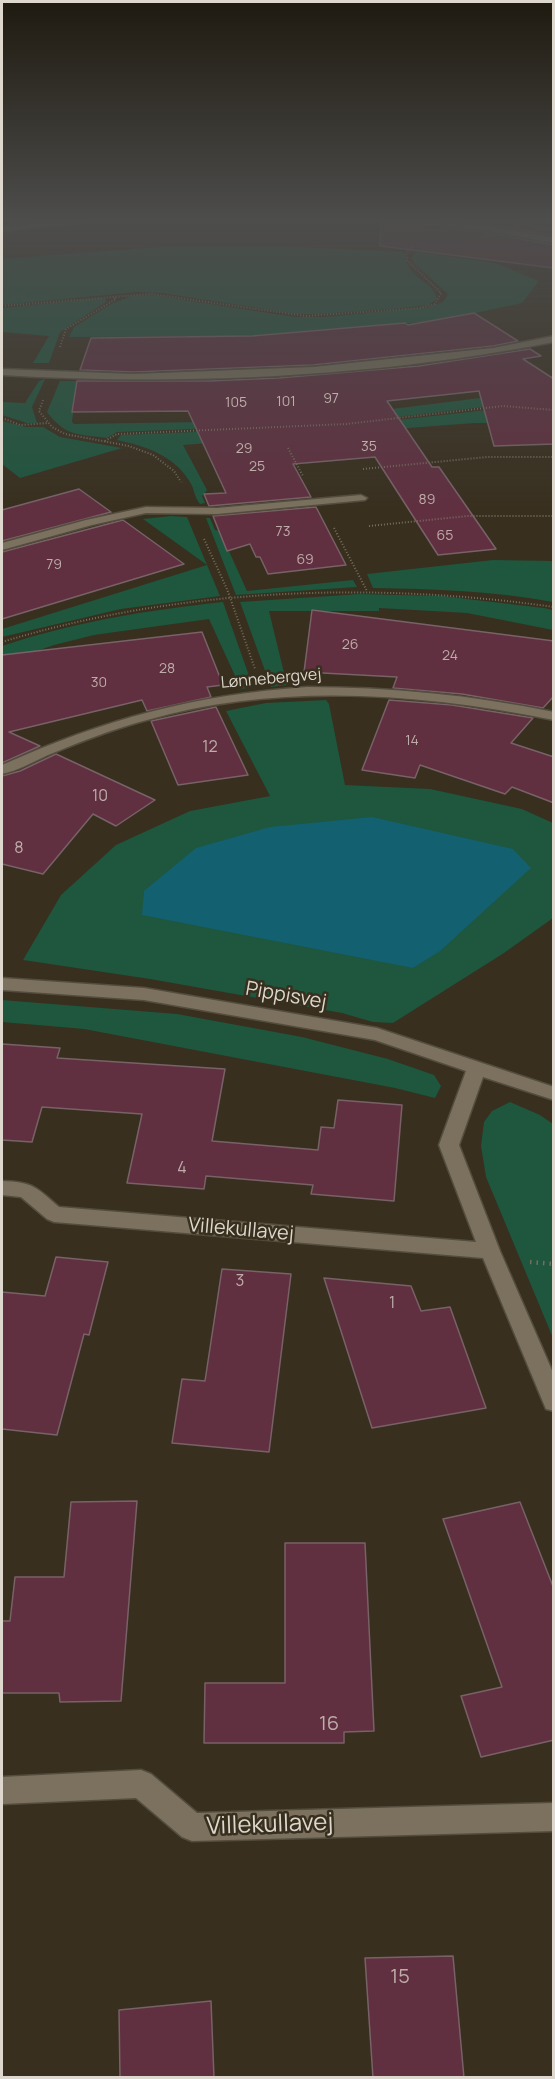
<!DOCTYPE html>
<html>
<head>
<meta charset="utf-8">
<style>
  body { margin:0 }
  #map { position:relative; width:555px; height:2079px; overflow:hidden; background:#382f1e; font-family:Manrope,sans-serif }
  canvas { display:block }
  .frame { position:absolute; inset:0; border:3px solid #ddd7cd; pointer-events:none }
</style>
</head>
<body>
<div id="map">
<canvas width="555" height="2079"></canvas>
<div class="frame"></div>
</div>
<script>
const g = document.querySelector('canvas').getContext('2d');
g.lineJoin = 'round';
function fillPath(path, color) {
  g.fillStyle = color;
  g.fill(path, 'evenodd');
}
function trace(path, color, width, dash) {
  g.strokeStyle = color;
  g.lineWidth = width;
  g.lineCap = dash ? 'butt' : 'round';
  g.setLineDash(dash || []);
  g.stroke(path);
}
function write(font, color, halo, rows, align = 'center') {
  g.font = font + ' Manrope,sans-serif';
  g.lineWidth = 5;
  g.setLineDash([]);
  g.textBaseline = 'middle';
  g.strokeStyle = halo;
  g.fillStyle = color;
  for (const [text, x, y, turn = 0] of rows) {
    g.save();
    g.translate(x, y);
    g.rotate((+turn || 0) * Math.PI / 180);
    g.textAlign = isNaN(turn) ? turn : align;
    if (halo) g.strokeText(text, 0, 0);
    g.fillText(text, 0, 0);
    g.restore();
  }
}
fillPath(new Path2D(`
  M171,246H283L404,252C407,281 433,279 437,299L428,305L401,308L320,314H297L162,293L137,292L2,305V259Z
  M416,252L495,263L539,281L522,303L456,317L464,344L471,349L457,351L423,322L249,336L69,337L74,327L111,304L132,296L152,295L295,317H325L429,307L443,302L448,294L414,263L412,257Z
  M101,298L106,299V302L60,332L49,363H33L49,336L2,332V308Z
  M45,379L32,407L37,423H27L2,415V402L25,403L39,381Z
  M60,381H77L72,422L74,424L203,422L376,411L488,397L510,404L344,423L117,432L107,438C78,434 66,437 47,412Z
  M514,407L553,423H474L183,445L207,490L202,496L205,503L200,504C194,497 195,490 190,482C174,455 145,446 117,440L121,435L342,426Z
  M2,421L26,427H43L60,437L122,448L20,478L2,464Z
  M171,516L187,517L220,596L121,609L2,637V629L207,565L143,519Z
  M206,518H210L215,530L220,531L247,591L353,580L357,587L236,595Z
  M493,560L553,561V602C493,591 434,589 373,588L367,574Z
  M360,594L442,596L544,608L553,610V630L467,613L379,608V611H269L287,685L271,687L240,602Z
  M223,602L253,687L241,689L209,619L94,635L54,645L2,663V646C73,622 148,610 223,602Z
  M326,700L329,704L345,785L430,789L522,809L553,823V918L504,953L393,1023L373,1022L342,1013L150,979L23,960L61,895L116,845L190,811L270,796L226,711L266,703Z
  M2,1000L177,1014L302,1037L388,1059L434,1075L441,1086L435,1098L395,1088L84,1029L2,1022Z
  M510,1102L540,1115L553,1124V1338L486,1177L481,1146L484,1122L492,1111Z`), '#1e563e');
fillPath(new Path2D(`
  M372,817L513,849L531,868L440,951L413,968L142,915L144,891L196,848L270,827Z`), '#136070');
const building = new Path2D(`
  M381,222H404L485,232L554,245V268L380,246Z
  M459,222H514L554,230V236L485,224Z
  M474,313L518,341L493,346L313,365L134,372L80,370L91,338L252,336L405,323L408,325Z
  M530,349L541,356L523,359L554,379V444L494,446L479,391L387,401L432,467H439L496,549L438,555L375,457L293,464L311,497L209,506L204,494L226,493L188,411L72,412L77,381H209L279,378L419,366Z
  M79,489L111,512L2,541V510Z
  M316,507L346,565L268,574L260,557H256L250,544L227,551L213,516Z
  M123,520L184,564L2,619V552Z
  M312,610L554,641V696L543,708L462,694L393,688L397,677L304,672Z
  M202,632L223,685L207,687L211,697L147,711L142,700L9,732L40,746L2,763V655Z
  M389,700L452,705L533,718L511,743L554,757V803L512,787L505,794L420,765L415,778L362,770Z
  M216,707L248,775L178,785L151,721Z
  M56,754L155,800L116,826L93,814L43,874L2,864V776L20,771Z
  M2,1044L60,1048L57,1058L225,1069L212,1141L318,1150L321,1127L334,1128L338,1100L402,1105L394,1201L311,1194L313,1185L206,1176L204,1189L127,1183L142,1114L42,1107L32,1142L2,1140Z
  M56,1257L108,1262L89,1335L84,1334L57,1435L2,1429V1292L45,1296Z
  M222,1269L291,1274L269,1452L172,1443L182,1379L205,1381Z
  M324,1278L411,1286L421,1311L450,1307L486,1408L372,1428Z
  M137,1501L121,1701L60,1702L59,1693H2V1621H10L15,1577H64L71,1502Z
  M520,1502L554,1589V1740L481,1757L461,1696L502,1687L443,1519Z
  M285,1543H365L374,1731L344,1732V1743H204L205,1683H285Z
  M453,1956L464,2078H373L365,1958Z
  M211,2001L214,2078H120L119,2010Z`);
fillPath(building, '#602f40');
trace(building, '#786268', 1.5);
const street = new Path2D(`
  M50,222H88L2,231V227Z
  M406,222L485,226L554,238V243L485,230Z
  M554,336V342C377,377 181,386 2,375V369L134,374L313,367L493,348Z
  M361,495L367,498L365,500L217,514L146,513L92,525L2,550V543L86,520L146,507L217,508Z
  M307,687C391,687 471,695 554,712V720C419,693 280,682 147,720C113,729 80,742 48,755C33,762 17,771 2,774V765C105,719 194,695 307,687Z
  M2,978L144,988L377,1028L554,1087V1100L483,1077L459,1145L500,1251L554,1375V1411L546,1409L543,1402L483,1258L54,1222L47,1219L21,1197L2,1195V1181C33,1182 36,1187 59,1207L476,1242L439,1145L466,1071L375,1040L144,1000L2,990Z
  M141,1770L151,1774L197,1813L554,1803V1831L192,1841L182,1837L136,1798L2,1804V1777Z`);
trace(street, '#544d3e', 3);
trace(new Path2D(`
  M2,306L151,294L306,316L419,308L435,304L441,293L407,260L406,254L412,247
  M60,347L66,329L116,299L114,296
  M43,400L39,411L52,427L65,434L129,446L153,455L174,471L181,482
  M2,418L20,425L48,423
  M105,441L117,434L346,424L503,406L554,410
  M288,448L303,476
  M363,469L487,457H554
  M369,526L468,516H554
  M334,528L367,591
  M204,539L227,589L255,669
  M2,642C179,588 371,581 554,607`), '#766f60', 2, [1, 2]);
trace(new Path2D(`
  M530,1262L554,1264`), '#766f60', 4.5, [1.5, 5]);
fillPath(street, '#7b715e');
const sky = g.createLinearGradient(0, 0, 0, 514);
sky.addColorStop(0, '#1f1a10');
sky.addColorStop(0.43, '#4d4d4c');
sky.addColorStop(1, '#4d4d4c00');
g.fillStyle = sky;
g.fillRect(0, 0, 555, 514);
write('14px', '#beadaa', null, [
  ["97",331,399],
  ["101",286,402],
  ["105",236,403],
  ["35",369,447],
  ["29",244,449],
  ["25",257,467],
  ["89",427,500],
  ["73",283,532],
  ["65",445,536],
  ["69",305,560],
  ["79",54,565],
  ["26",350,645],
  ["24",450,656],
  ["28",167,669],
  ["30",99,683],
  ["14",412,741]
]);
write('16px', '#ddd7cd', '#382f1e', [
  ["Lønnebergvej",271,679,-5]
]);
write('16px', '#beadaa', null, [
  ["12",210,748],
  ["10",100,797],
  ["8",19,849],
  ["4",182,1169],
  ["3",240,1282],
  ["1",392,1304]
]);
write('20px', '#ddd7cd', '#382f1e', [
  ["Pippisvej",286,996,10],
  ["Villekullavej",241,1230,5]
]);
write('20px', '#beadaa', null, [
  ["16",329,1724],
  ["15",400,1977]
]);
write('24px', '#ddd7cd', '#382f1e', [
  ["Villekullavej",270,1825,-2]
]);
</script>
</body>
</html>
